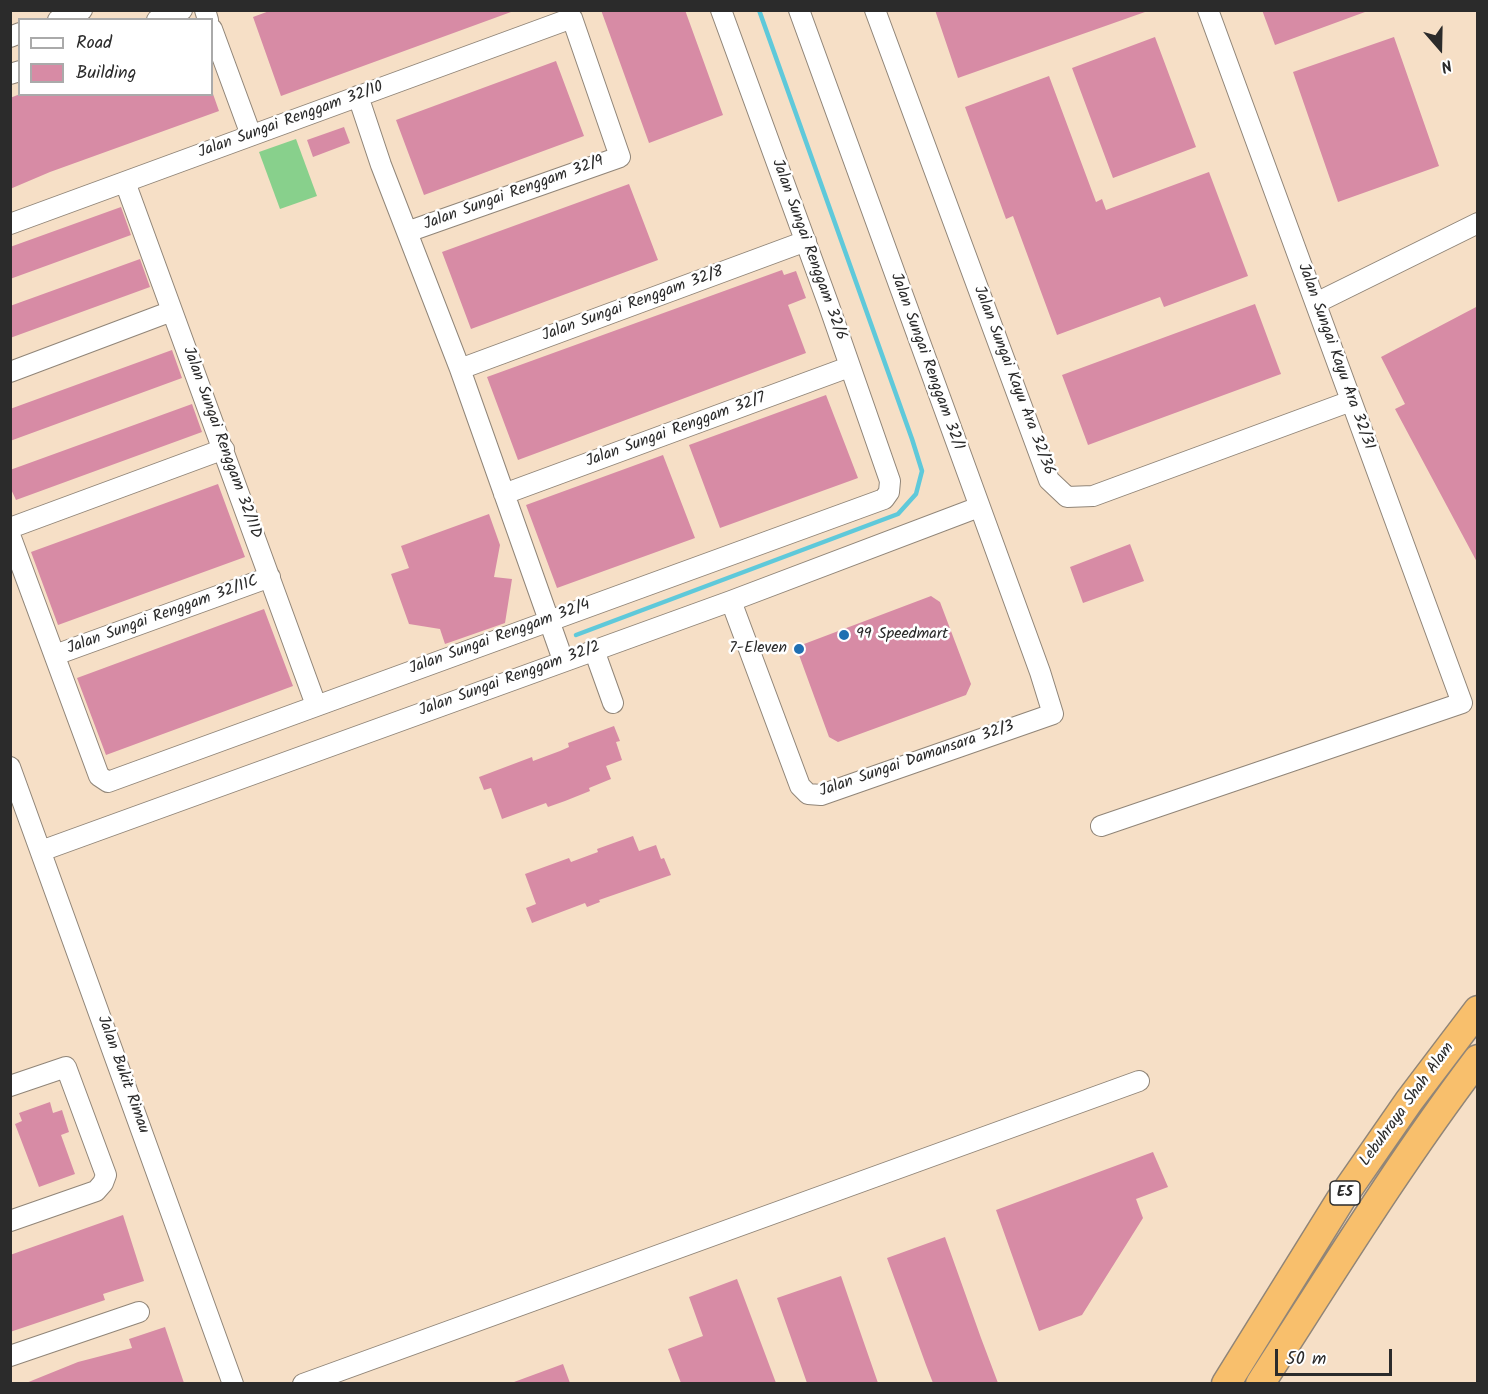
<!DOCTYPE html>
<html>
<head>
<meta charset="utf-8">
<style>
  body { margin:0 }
  #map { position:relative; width:1488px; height:1394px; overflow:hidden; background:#f6dfc6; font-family:Kalam,sans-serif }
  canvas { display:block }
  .frame { position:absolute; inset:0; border:12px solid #2b2b2b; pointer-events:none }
  .legend { position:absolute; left:18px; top:18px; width:195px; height:78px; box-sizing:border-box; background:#fff; border:2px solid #aaa; margin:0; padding:8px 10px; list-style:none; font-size:18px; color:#2b2b2b }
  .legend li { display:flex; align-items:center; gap:12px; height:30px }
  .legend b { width:30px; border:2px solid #aaa }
  .north { position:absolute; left:1410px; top:18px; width:60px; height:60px; -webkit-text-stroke:4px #fff; paint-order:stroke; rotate:160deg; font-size:16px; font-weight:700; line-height:24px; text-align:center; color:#2b2b2b }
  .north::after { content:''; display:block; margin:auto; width:21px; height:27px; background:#2b2b2b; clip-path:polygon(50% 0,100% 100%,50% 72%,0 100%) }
  .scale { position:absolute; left:1275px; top:1349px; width:117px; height:27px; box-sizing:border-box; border:3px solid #2b2b2b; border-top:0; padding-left:8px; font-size:18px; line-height:21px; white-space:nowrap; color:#2b2b2b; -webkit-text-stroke:4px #fff; paint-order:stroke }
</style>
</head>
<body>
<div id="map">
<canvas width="1488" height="1394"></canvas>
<div class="frame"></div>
<ul class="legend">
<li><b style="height:8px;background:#fff"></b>Road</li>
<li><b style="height:16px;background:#d78ba5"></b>Building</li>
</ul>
<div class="north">N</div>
<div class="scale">50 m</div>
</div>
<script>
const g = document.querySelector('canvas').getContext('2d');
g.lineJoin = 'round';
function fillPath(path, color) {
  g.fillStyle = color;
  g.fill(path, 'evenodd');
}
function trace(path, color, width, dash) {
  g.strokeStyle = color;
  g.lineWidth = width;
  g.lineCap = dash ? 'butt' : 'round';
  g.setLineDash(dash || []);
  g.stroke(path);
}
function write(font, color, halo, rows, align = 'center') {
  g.font = font + ' Kalam,sans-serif';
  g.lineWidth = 5;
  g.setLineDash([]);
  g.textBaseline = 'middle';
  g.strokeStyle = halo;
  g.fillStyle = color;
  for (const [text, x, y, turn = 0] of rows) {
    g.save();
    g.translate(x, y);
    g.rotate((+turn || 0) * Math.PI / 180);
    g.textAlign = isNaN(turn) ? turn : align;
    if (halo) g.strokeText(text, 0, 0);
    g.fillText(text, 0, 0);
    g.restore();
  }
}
fillPath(new Path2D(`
  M296,139L317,196L280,209L259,152Z`), '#88d08c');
trace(new Path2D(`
  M576,635L898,514L916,494L922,471L912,439L759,10`), '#5fc9da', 4.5);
fillPath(new Path2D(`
  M272,10H511V12L281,96L253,17Z
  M601,10H685L723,115L649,143Z
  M935,10H1144L1145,12L958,78Z
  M1262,10H1365V12L1275,45Z
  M1155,37L1196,147L1113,178L1072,68Z
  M1394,37L1439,166L1338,202L1293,72Z
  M556,61L584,136L424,195L396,120Z
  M1049,76L1096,202L1102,199L1106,210L1209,172L1248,276L1164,307L1160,297L1057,335L1013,216L1006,219L965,107Z
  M20,94H213L219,111L50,172L10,189V98Z
  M344,127L350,143L313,157L307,140Z
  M629,184L658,260L471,329L442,252Z
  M121,207L131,235L10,279V247Z
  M140,259L150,287L10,338V306Z
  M782,270L784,275L796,271L806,298L788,305L806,353L518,460L487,377Z
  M1255,304L1281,374L1088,445L1062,375Z
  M1478,306V564L1395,409L1405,404L1381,357Z
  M172,350L182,378L10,441V409Z
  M826,395L858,478L720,528L689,445Z
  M192,404L202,432L16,500L10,487V470Z
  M663,455L695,538L557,588L526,505Z
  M218,484L245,557L58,625L31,552Z
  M489,514L500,545L494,577L512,579L505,623L445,644L440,629L409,624L391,574L409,568L401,546Z
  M1130,544L1144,581L1083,603L1070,567Z
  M931,596L940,602L971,684L966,695L838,742L829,737L799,655L804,644Z
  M264,609L293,686L106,755L77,678Z
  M614,726L620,741L616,742L622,760L606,766L611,779L589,788L590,791L565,801L548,807L546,803L502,819L491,788L484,790L479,777L532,757L533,761L560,751L569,747L568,743Z
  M633,836L639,851L656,845L661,859L664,858L671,875L599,900L600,902L587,907L585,903L532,923L526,908L536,904L525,874L569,858L571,862L598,852L597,849Z
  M50,1102L53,1113L62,1110L69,1132L61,1135L75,1174L39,1187L15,1124L22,1121L19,1113Z
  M1153,1152L1168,1187L1136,1199L1143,1218L1082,1315L1039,1331L996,1210Z
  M123,1215L144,1281L103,1294L105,1300L10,1332V1255Z
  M945,1237L981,1338L998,1383H933L926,1365L887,1258Z
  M841,1276L863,1340L878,1383H807L777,1298Z
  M737,1279L776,1383H681L668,1349L703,1336L689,1297Z
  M165,1327L184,1383H26L78,1362L132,1348L129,1339Z
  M563,1364L570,1383H514V1382Z`), '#d78ba5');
const minor = new Path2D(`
  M205,10L208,20
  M875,10L1049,480L1067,497L1093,496L1351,401
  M58,20L82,10
  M157,20L182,10
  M212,29L251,135
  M10,37L20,33
  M10,74L20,71
  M358,96L381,165L460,369L563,660
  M125,182L316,705
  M10,224L572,18L620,157L407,232
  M1316,303L1478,223
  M460,369L806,241
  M10,372L172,311
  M504,494L849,367
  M10,528L224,449
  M10,535L99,776L108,782L884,499L889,492L890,481L828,303L721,10
  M731,601L800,786L808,794L821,795L1053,714L1040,672L799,10
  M594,650L613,703
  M55,655L270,577
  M10,767L233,1384
  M1101,826L1462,703L1208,10
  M41,851L731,601L979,507
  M10,1086L66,1067L106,1175L103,1183L96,1191L10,1221
  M10,1356L139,1312
  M303,1384L1139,1081`);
const highway = new Path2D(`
  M1226,1384L1341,1199L1409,1101L1478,1010
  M1260,1384C1331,1274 1399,1163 1478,1059`);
trace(minor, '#908578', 22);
trace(highway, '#908578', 31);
trace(minor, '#fff', 20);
trace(highway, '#f8bf6c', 28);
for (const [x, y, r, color] of [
  [844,635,6,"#1f6fb2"],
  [799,649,6,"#1f6fb2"]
]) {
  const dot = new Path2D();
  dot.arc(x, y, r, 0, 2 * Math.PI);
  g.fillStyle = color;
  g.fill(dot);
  trace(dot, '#fff', 2);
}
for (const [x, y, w] of [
  [1345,1193,30]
]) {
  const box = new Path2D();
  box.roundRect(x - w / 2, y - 12, w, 24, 4.5);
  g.fillStyle = '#fff';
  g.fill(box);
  trace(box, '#2b2b2b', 1.5);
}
write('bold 15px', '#2b2b2b', null, [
  ["E5",1345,1193]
]);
write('16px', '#2b2b2b', '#fff', [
  ["Jalan Sungai Renggam 32/10",291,121,-20],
  ["Jalan Sungai Renggam 32/9",514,194,-20],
  ["Jalan Sungai Renggam 32/6",808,250,70],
  ["Jalan Sungai Renggam 32/8",633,305,-20],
  ["Jalan Sungai Kayu Ara 32/31",1335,357,70],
  ["Jalan Sungai Renggam 32/1",926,362,70],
  ["Jalan Sungai Kayu Ara 32/36",1013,381,69],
  ["Jalan Sungai Renggam 32/7",676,431,-20],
  ["Jalan Sungai Renggam 32/11D",221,443,70],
  ["Jalan Sungai Renggam 32/11C",163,616,-20],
  ["Jalan Sungai Renggam 32/4",500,638,-20],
  ["Jalan Sungai Renggam 32/2",510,680,-20],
  ["Jalan Sungai Damansara 32/3",917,760,-19],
  ["Jalan Bukit Rimau",122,1075,70],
  ["Lebuhraya Shah Alam",1408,1105,-54]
]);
write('16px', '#2b2b2b', '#fff', [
  ["99 Speedmart",856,635],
  ["7-Eleven",787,649,"right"]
], 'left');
</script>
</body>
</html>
